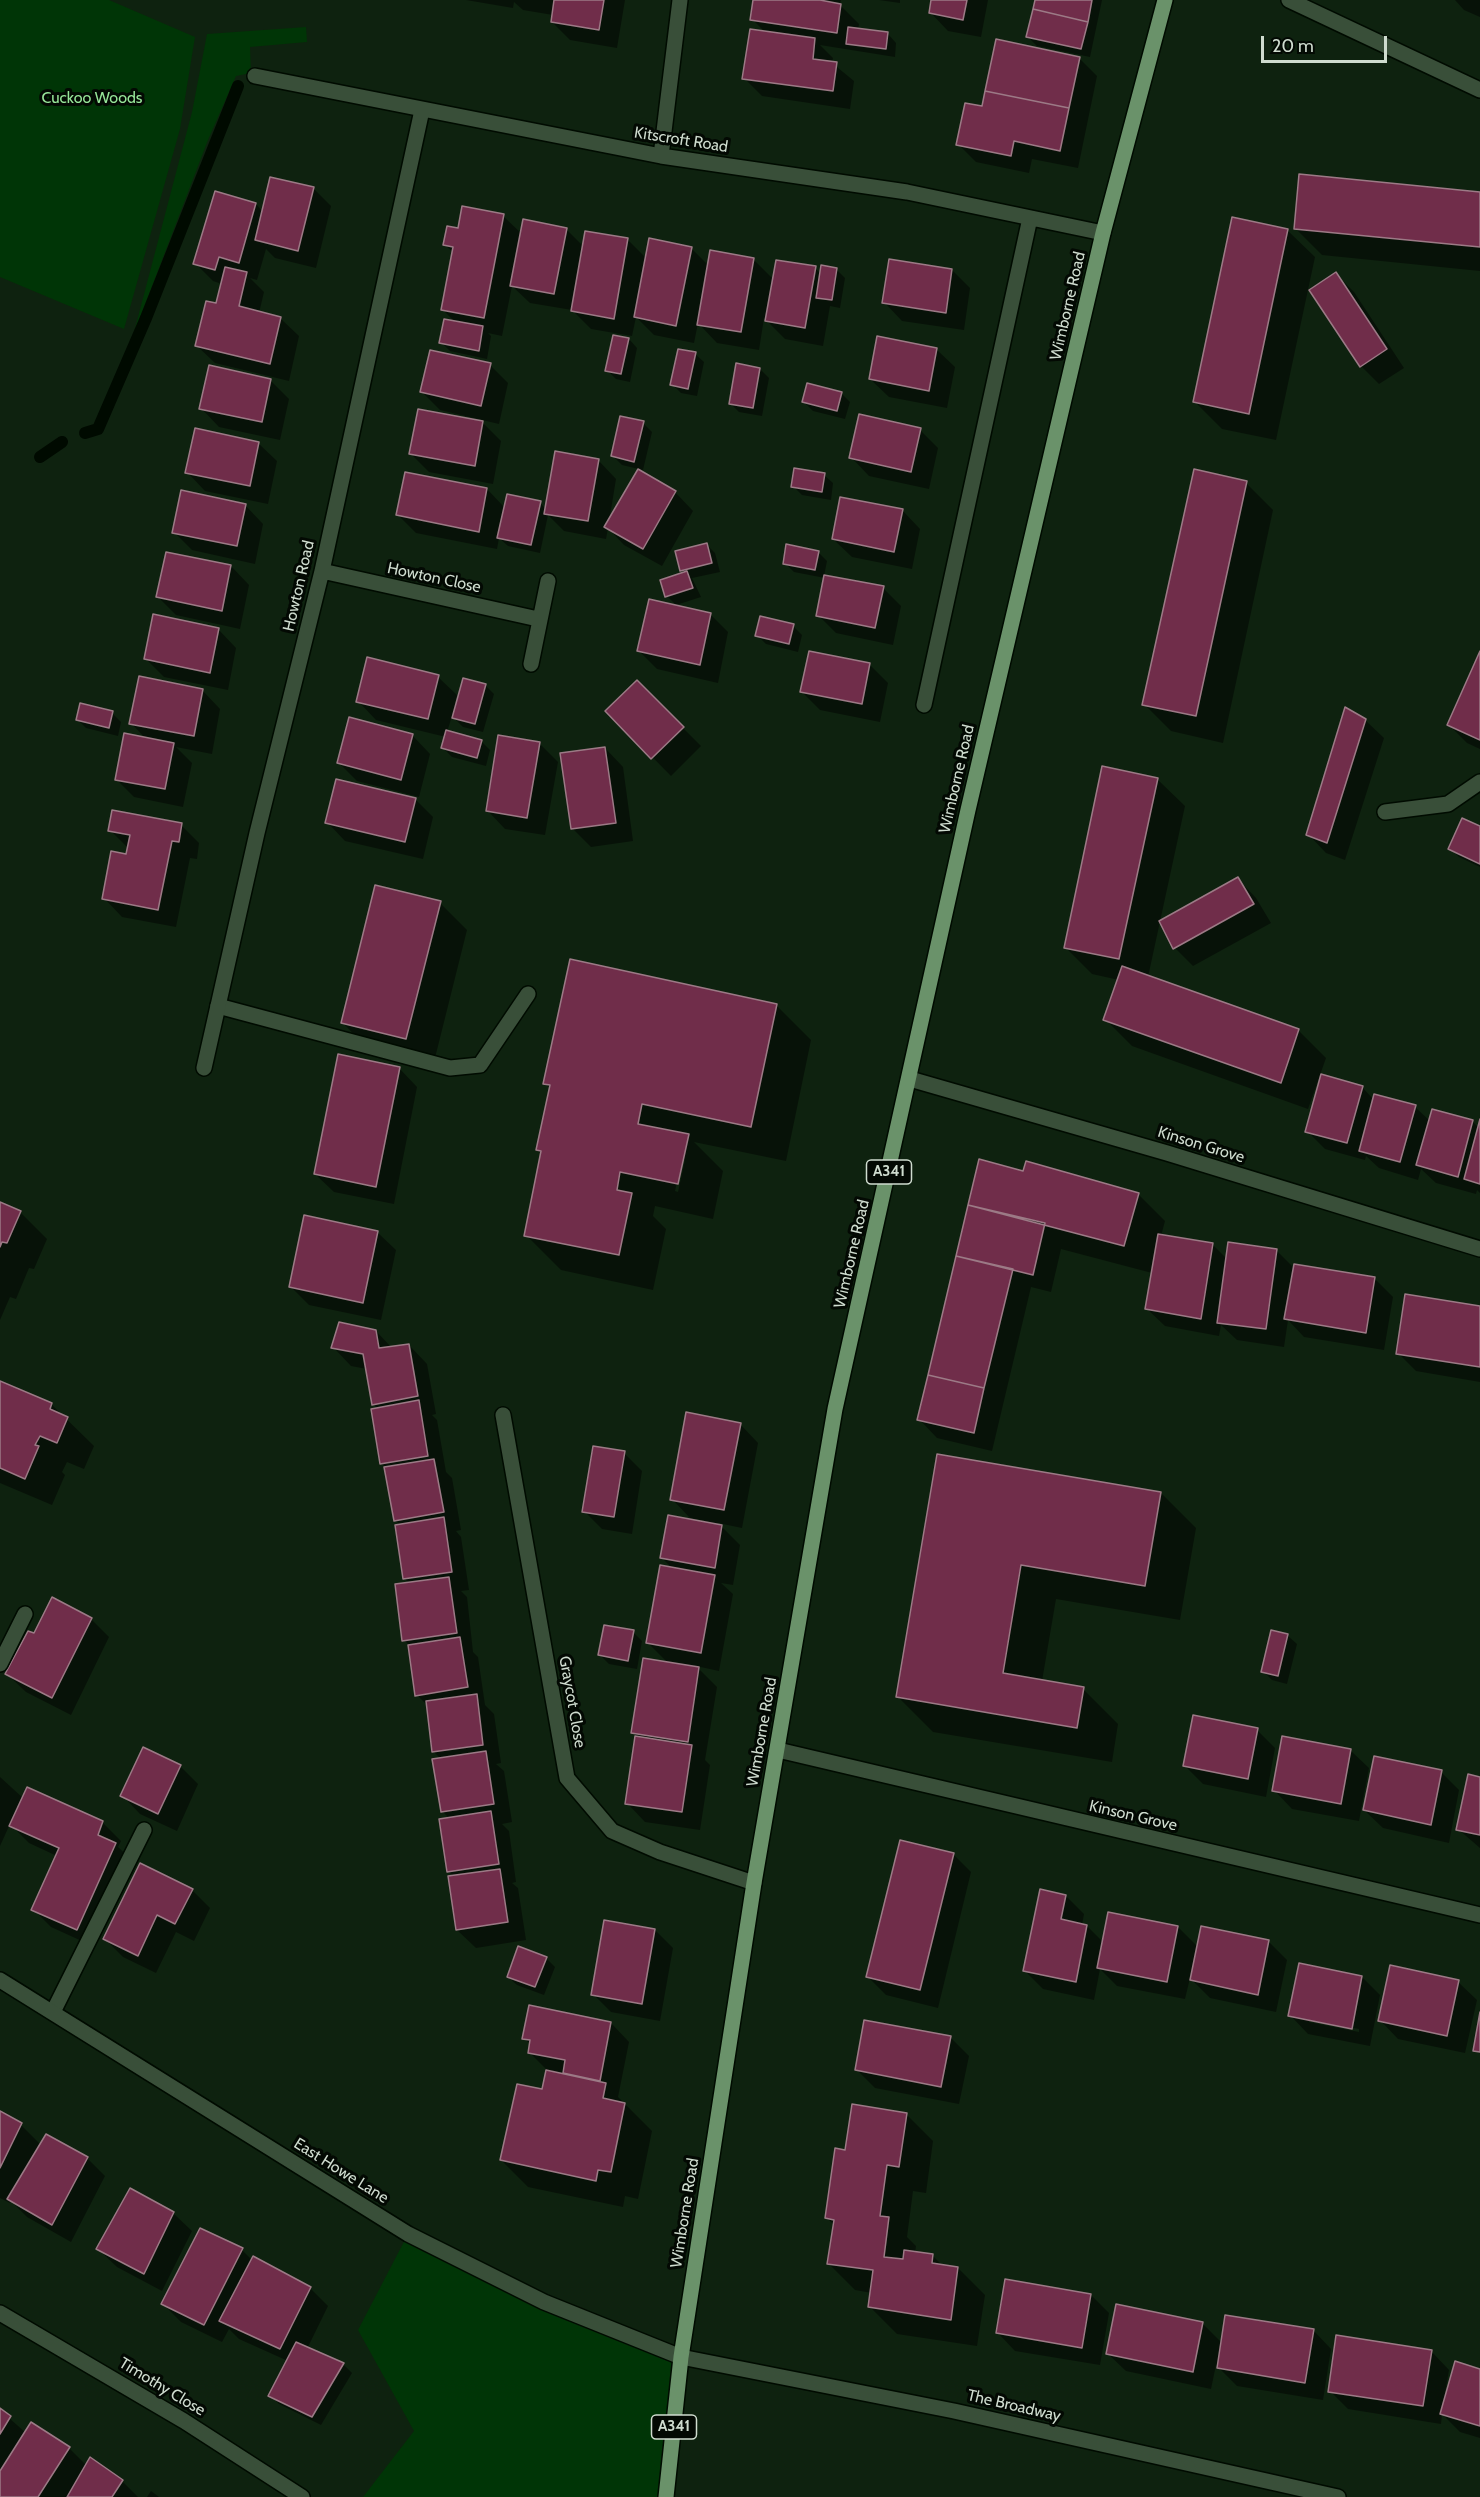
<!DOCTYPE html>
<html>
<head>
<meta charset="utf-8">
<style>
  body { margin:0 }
  #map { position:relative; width:1480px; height:2497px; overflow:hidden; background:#0e220f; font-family:Cabin,sans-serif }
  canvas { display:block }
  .scale { position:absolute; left:1261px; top:36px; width:126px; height:27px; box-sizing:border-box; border:3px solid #cfdccf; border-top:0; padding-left:8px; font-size:18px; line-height:21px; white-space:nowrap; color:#cfdccf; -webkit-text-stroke:4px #030903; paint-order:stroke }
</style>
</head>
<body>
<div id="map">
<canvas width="1480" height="2497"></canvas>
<div class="scale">20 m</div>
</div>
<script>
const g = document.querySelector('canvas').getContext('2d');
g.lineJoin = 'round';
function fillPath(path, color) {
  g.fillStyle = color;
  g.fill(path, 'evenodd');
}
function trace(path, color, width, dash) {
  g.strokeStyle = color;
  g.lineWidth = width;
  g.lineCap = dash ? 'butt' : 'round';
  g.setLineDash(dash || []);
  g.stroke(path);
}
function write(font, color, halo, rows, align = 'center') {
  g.font = font + ' Cabin,sans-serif';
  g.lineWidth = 6;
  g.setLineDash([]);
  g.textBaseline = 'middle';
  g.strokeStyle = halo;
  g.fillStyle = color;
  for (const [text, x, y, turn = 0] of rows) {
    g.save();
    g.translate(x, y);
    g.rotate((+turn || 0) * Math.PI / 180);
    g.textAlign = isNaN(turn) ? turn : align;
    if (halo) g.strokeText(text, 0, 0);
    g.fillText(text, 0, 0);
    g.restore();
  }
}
fillPath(new Path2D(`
  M0,0H109L195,37L180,129L124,329L0,277Z
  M306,27L307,42L250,47L251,73L236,76L208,140L133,336L192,112L207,34Z
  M408,2234L681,2357L666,2497H363L414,2431L358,2330Z`), '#003506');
fillPath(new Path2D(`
  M625,0L617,48L570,40L552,22L553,15L523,10L514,2L513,8L466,0Z
  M755,0H841L840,5L859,24L858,30L888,34L896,43L895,57L820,45L833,58L832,63L854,81L850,109L762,96L744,78L766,33L752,19Z
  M879,0H900V3Z
  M932,0H988L981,37L948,31L930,12Z
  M1037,0H1102L1090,57L1037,46L1028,37Z
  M1455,0H1480V17L1464,10Z
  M1079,58L1097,76L1078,168L1032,159L1029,173L976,162L958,144L983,108Z
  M313,188L331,206L316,268L275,258L266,249L257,280L250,278L264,292L259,313L280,318L299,336L289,381L215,363L196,345L217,305L222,284L213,281L195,263L216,192L256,204L263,212Z
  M1480,194V271L1322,255L1295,228Z
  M503,216L522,234L566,229L584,247L628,240L647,259L691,248L709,266L753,259L774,280L815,268L821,274L836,269L845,278L840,308L830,306L823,346L785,339L764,318L759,350L717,343L698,323L694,343L654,335L636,317L632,336L591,329L572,310L530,303L512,286L502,336L488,333L491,336L487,359L450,351L441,342L456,323L443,310L454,253L445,245L459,230Z
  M1287,230L1315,257L1276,440L1222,429L1195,402Z
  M952,270L970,288L964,330L902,321L884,302Z
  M1336,274L1354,292L1404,368L1379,384L1361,366Z
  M629,339L637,348L630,382L616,379L607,370Z
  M936,349L955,367L947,408L889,397L870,379Z
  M695,354L704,362L697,396L681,393L672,384Z
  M490,365L508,383L499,424L440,410L422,392Z
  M760,369L769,378L762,416L739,412L730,403Z
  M270,380L289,399L280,440L219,427L201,408Z
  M841,393L850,402L845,419L813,411L804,402Z
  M483,423L501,441L493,484L429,472L410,453Z
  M643,423L652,432L643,470L622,465L613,456Z
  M920,430L938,448L929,489L869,476L851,457Z
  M258,443L277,461L268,504L205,491L187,472Z
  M598,460L616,479L609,522L675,492L693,511L662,566L624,545L608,528L606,539L564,531L548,515L540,553L508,546L499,538L497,549L416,533L398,515L487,489L505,508L540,503L546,509Z
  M824,475L833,483L831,500L802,495L793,486Z
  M1246,483L1273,510L1223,743L1171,731L1144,704Z
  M245,505L263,524L255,564L192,550L174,532Z
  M902,510L920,529L912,569L852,557L833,539Z
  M706,544L715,553L720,572L692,578L701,597L676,605L667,596L685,574L681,570Z
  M818,552L827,561L824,576L883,588L901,606L893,645L836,633L818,615L825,578L794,572L785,563Z
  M231,566L249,585L240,629L176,615L158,597Z
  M710,614L728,632L718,683L657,669L639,651Z
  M793,626L802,635L798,652L766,644L757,635Z
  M218,629L236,648L228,690L164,677L146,659Z
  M1480,654V749L1467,743L1449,725Z
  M869,664L888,683L880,722L820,710L802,692Z
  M438,677L457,695L455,703L485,685L494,694L483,732L463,727L452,716L447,732L481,741L490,750L486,766L452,757L443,748L446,737L376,720L358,701Z
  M637,682L701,746L671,776L607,711Z
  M202,690L220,709L212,754L176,747L192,763L183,807L134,797L116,779L146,739L131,723Z
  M112,713L121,722L118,736L86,728L77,719Z
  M1365,720L1384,738L1345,860L1326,853L1308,834Z
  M412,735L430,754L419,797L357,781L339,763Z
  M539,743L558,762L545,835L505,829L487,810Z
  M605,748L623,767L633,841L591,847L573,829Z
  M1157,779L1185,806L1148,977L1299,1031L1326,1058L1308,1109L1132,1046L1105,1019L1119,980L1092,974L1065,947Z
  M415,799L433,817L423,859L345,841L327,822Z
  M181,825L199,843L197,859L190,858L176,927L122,917L104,898L129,849L110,830Z
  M1480,828V867L1459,857L1450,848Z
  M1238,879L1256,898L1271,923L1193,966L1175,948Z
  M440,903L467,930L433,1066L369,1050L342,1022Z
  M776,1005L811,1040L786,1161L694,1142L723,1171L713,1219L655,1206L653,1216L666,1229L653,1290L561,1270L526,1235L542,1155L537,1150L550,1089L545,1083ZM682,1160H685L678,1192L675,1191Z
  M399,1068L417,1087L394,1204L334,1192L315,1174Z
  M1362,1087L1374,1100L1415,1107L1430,1121H1472L1479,1128L1480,1125V1193L1477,1190L1476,1194L1436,1183L1421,1169L1418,1180L1379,1168L1366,1156L1365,1160L1325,1149L1307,1131Z
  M1025,1173L1138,1194L1165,1221L1161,1236L1213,1245L1227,1259L1277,1251L1295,1269L1375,1279L1393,1297L1384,1350L1304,1337L1288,1320L1284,1347L1237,1340L1221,1325L1219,1336L1165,1326L1146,1308L1152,1273L1061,1249L1051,1292L1031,1287L992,1451L937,1438L919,1419Z
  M0,1204L20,1212L47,1239L34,1269L29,1268L16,1299L10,1297L0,1320Z
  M377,1232L396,1250L381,1320L309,1305L290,1286Z
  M1480,1308V1382L1416,1371L1398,1353Z
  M376,1331L392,1348L409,1345L427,1364L436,1414L432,1415L437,1420L446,1472L452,1478L461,1530L456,1531L461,1537L469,1590L461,1591L467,1597L473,1652L478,1657L485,1705L494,1714L501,1763L496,1764L504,1771L512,1822L502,1824L509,1831L516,1882L512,1883L518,1888L526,1940L476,1948L457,1930L454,1877L448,1871L450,1819L442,1811V1760L433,1751L428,1706L417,1695L410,1646L404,1640L410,1584L405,1579L397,1526H401L395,1520L386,1468L381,1463L378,1409L373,1404L367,1369L351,1366L333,1347Z
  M0,1382L51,1404L94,1446L84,1469L67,1462L62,1472L65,1475L52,1505L0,1483Z
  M740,1424L758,1443L742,1528L718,1523L740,1545L733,1585L721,1583L733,1594L719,1671L696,1666L717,1687L705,1760L710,1765L700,1830L645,1822L627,1803L636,1736L633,1732L669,1664L648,1643L673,1569L662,1558L706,1521L690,1518L672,1499Z
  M624,1453L642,1471L632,1534L602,1529L584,1511Z
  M938,1456L1161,1493L1196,1528L1180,1620L1056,1599L1042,1681L1083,1689L1118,1724L1112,1762L933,1732L898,1697Z
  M91,1619L109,1637L71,1715L26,1692L7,1674L35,1635Z
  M633,1632L642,1641L637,1669L609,1664L600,1655Z
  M1272,1632L1288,1636L1297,1644L1287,1684L1272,1680L1263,1671Z
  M1257,1730L1275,1748L1266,1797L1203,1784L1185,1766Z
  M1350,1750L1369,1768L1359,1821L1292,1809L1274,1790Z
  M180,1766L198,1784L177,1831L140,1814L122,1795Z
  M1441,1772L1459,1790L1449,1843L1383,1828L1364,1810Z
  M0,1777L23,1798L27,1789L103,1823L121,1841L118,1847L134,1862L95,1947L51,1927L33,1909L57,1856L29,1843L10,1824L0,1846Z
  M1480,1779V1848L1458,1829Z
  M953,1854L971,1872L938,2008L886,1995L868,1977Z
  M192,1890L210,1908L194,1941L176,1932L156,1973L123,1957L104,1938Z
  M1066,1896L1084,1914L1082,1925L1087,1926L1104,1943L1178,1927L1198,1947L1202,1928L1269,1942L1287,1960L1276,2012L1210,1998L1190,1978L1185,1999L1117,1986L1100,1969L1094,2000L1043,1989L1025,1971Z
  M655,1930L673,1948L660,2021L611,2012L593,1994Z
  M546,1958L555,1967L544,1995L517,1985L508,1977Z
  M1362,1977L1380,1995L1370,2046L1308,2034L1290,2015ZM1309,2019L1359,2029V2032L1309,2022Z
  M1458,1982L1477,2000L1465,2053L1398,2039L1380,2020Z
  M611,2023L629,2042L618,2097L652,2131L638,2199L625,2196L623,2207L528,2187L501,2160L543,2091L547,2070L529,2052L531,2045L524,2038Z
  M951,2038L969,2056L959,2104L875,2088L857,2070Z
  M0,2112L21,2125L41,2145L87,2158L105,2176L71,2242L27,2217L11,2201L10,2203L0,2198Z
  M906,2114L933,2141L926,2193L913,2191L907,2237L916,2246L915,2253L932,2255L943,2266L958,2268L985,2295L977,2346L897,2334L870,2307L872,2293L855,2290L828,2263L834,2225L827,2218L847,2152Z
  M173,2213L192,2231L162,2291L117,2267L98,2249Z
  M242,2250L253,2261L310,2288L328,2306L307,2349L344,2365L352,2373L321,2425L279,2404L270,2395L288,2361L239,2339L229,2329L222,2342L181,2322L163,2304Z
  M1091,2295L1109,2313L1100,2365L1015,2351L997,2332Z
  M1118,2306L1203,2324L1222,2343L1313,2330L1331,2349L1323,2400L1237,2386L1216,2365L1211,2389L1126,2371L1107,2353Z
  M1431,2351L1449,2370L1445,2393L1480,2371V2438L1460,2432L1442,2414L1441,2424L1348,2409L1330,2391Z
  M0,2410L26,2433L69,2448L87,2466L122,2481L138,2497H0Z
  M151,2491L159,2497H147Z`), '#0007');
trace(new Path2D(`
  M85,433L98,429L146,318L238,86
  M40,457L62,442`), '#000a00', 12);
const building = new Path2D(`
  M554,0H604L599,30L551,22Z
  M753,0H820L841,4L837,33L750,20Z
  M931,0H967L963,20L929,13Z
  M1035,0H1092L1088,22L1033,9Z
  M1033,9L1088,22L1081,49L1026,37Z
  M848,27L888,32L886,49L846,44Z
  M750,29L815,38L813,59L837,62L833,91L742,79Z
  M996,39L1080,57L1069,108L985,91Z
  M985,91L1069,108L1060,151L1014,141L1011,156L956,145L965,103L982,106Z
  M1299,174L1480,192V247L1294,229Z
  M270,177L314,187L298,251L255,240Z
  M215,191L256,203L239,263L219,257L215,270L193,264Z
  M462,206L504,214L484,318L441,310L453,247L443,245L447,226L458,228Z
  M1232,217L1288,229L1249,414L1193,402Z
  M523,219L567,228L554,294L510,286Z
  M585,231L628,238L614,319L571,311Z
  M649,238L692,247L676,326L634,317Z
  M710,250L754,258L741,332L697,325Z
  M889,259L952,269L946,313L882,303Z
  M776,260L816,266L805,328L765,321Z
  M821,265L837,268L832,300L816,298Z
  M225,267L247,272L239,306L281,317L270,364L195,346L206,301L216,303Z
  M1336,272L1387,349L1360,367L1309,290Z
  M444,319L483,326L479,351L439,343Z
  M613,335L629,338L621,374L605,371Z
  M877,336L937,348L929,391L869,379Z
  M678,349L696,352L688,389L670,385Z
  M430,350L491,363L481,406L420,392Z
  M736,363L760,368L753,408L729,404Z
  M209,365L271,379L262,422L199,409Z
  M807,383L842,392L837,411L802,402Z
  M418,409L483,421L475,466L409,454Z
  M859,414L921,428L911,472L849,458Z
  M620,416L644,421L634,462L611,456Z
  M195,428L259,442L250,486L185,473Z
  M555,451L599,459L588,521L544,514Z
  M794,468L825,473L822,492L791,487Z
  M638,469L676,491L643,549L604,527Z
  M1194,469L1247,481L1196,716L1142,705Z
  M405,472L487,488L479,532L396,515Z
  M181,490L246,504L237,546L172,533Z
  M507,494L541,501L531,545L497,538Z
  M840,497L903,509L894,552L832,539Z
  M707,543L712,563L680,571L675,551Z
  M786,544L819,551L815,570L783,564Z
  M166,552L231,565L222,611L156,597Z
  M687,571L693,588L665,597L660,580Z
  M824,575L884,586L875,628L816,616Z
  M649,599L711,613L700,665L637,651Z
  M153,614L219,628L210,673L144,659Z
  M760,616L794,624L789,644L755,636Z
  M809,651L870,663L862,704L800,692Z
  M1480,651V740L1447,725Z
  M367,657L439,675L428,719L356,702Z
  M139,676L203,689L194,736L129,724Z
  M463,678L486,684L475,724L452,718Z
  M637,680L684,727L651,759L605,711Z
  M80,703L113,711L109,728L76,720Z
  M1345,707L1366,719L1327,843L1306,835Z
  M349,717L413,734L401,780L337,763Z
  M446,730L482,740L477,758L441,748Z
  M124,733L174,743L165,789L115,780Z
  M498,735L540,742L527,818L486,811Z
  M605,747L616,823L571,829L560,753Z
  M1102,766L1158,778L1119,959L1064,948Z
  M336,779L416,798L405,842L325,823Z
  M112,810L182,823L179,842L172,841L158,910L102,899L111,851L126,854L130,835L108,831Z
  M1462,818L1480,826V864L1448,849Z
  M1238,877L1254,904L1173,949L1159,921Z
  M375,885L441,901L406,1039L341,1023Z
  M570,959L777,1004L751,1127L642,1104L638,1124L689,1134L678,1184L620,1172L617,1190L632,1193L619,1255L524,1236L541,1151L536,1150L550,1085L543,1084Z
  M1122,966L1299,1029L1281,1083L1103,1020Z
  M338,1054L400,1067L376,1187L314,1174Z
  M1321,1074L1363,1086L1347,1143L1305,1132Z
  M1374,1094L1416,1105L1400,1162L1359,1151Z
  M1432,1109L1473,1120L1458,1177L1416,1165Z
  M1480,1119V1184L1464,1179Z
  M979,1159L1023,1171L1026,1161L1139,1193L1124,1246L968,1205Z
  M0,1202L21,1211L7,1243L2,1242L0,1247Z
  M968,1205L1045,1223L1033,1275L956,1256Z
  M304,1215L378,1231L363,1303L289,1287Z
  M1158,1234L1213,1243L1201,1319L1145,1309Z
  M1228,1242L1277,1249L1266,1329L1217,1323Z
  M956,1256L1013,1269L984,1388L928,1375Z
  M1294,1264L1375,1277L1366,1333L1284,1319Z
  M1405,1294L1480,1306V1367L1396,1354Z
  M339,1322L376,1330L379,1348L409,1344L418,1396L372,1405L363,1354L331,1348Z
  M928,1375L984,1388L974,1433L917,1420Z
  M0,1381L52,1403L50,1409L68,1417L57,1443L40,1436L35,1445L39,1446L25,1479L0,1468Z
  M419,1400L428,1456L380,1464L371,1409Z
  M686,1412L741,1423L724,1510L670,1500Z
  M593,1446L625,1451L614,1517L582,1512Z
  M937,1454L1161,1492L1145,1586L1021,1565L1003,1673L1084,1687L1077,1728L896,1697Z
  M434,1459L444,1512L394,1521L384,1467Z
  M668,1515L722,1525L715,1568L660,1558Z
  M444,1517L452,1572L403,1579L395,1525Z
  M660,1565L715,1575L701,1653L646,1643Z
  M449,1577L457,1633L402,1641L395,1584Z
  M52,1597L92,1618L52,1698L5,1674L28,1631L34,1633Z
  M604,1625L634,1630L628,1661L598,1655Z
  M1271,1630L1288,1634L1278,1676L1261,1672Z
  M460,1637L468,1687L415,1696L408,1645Z
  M643,1658L699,1667L688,1742L631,1733Z
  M477,1694L483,1745L432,1752L426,1701Z
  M1193,1715L1258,1728L1248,1779L1183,1766Z
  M635,1736L692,1745L682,1812L625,1804Z
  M1282,1736L1351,1749L1341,1804L1272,1791Z
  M143,1747L181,1765L158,1814L120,1796Z
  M486,1751L494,1804L441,1812L432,1759Z
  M1374,1756L1442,1770L1431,1825L1363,1810Z
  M1468,1774L1480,1777V1835L1456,1830Z
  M27,1787L103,1821L98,1835L116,1843L77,1930L31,1910L59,1848L9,1826Z
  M491,1811L499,1864L447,1872L439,1819Z
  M900,1840L954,1853L920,1990L866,1977Z
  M140,1863L193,1889L175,1924L157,1915L138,1956L103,1939Z
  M500,1869L508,1922L456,1930L448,1876Z
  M1040,1889L1066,1895L1061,1919L1087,1925L1076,1982L1023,1971Z
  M1108,1912L1178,1926L1167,1982L1097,1968Z
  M604,1920L655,1929L642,2004L591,1995Z
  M1201,1926L1269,1940L1258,1995L1190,1980Z
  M518,1946L547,1957L535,1987L507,1977Z
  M1299,1963L1362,1976L1352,2029L1288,2016Z
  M1390,1965L1459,1980L1447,2036L1378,2021Z
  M529,2005L611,2022L600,2081L563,2073L565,2060L528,2053L530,2040L522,2039Z
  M1480,2012V2052L1473,2051Z
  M864,2020L951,2036L941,2087L855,2070Z
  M546,2070L606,2083L603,2098L625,2103L611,2172L598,2170L596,2181L500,2160L517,2084L542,2089Z
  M852,2104L907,2113L899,2167L887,2165L880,2216L889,2217L884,2257L903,2259L904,2250L933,2254L932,2263L958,2267L951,2320L868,2307L873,2270L827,2264L834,2220L825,2218L835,2148L845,2150Z
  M0,2111L22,2123L0,2168Z
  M46,2134L88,2157L52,2225L7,2199Z
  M130,2188L174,2212L144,2274L96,2249Z
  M200,2228L243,2248L204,2325L161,2304Z
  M253,2256L311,2287L280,2349L219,2321Z
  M1005,2279L1091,2294L1082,2348L996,2333Z
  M1116,2304L1203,2322L1193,2372L1106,2354Z
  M1225,2315L1314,2329L1305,2383L1217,2368Z
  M1336,2335L1432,2350L1423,2406L1328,2392Z
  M296,2342L344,2363L312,2417L268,2396Z
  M1455,2361L1480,2369V2426L1440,2414Z
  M0,2408L11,2416L0,2434Z
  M31,2422L70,2447L38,2497H0V2471Z
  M90,2457L123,2480L112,2497H67Z`);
fillPath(building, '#702d4a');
trace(building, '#9c7a86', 1.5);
const lane = new Path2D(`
  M218,1006L450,1068L480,1065L528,994
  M0,1664L25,1614
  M53,2012L144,1830`);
const street = new Path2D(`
  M1289,0L1480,90
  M255,76L661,156L907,192L1103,233
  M661,156L680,0
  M322,571L538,619
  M531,664L548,581
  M924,705L1030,218
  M1385,812L1448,804L1480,782
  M204,1068L257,833L322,571L422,110
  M910,1079L1167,1153L1480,1249
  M503,1415L567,1778L612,1831L660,1852L754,1883
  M778,1750L1480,1915
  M0,2313L184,2421L302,2497
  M681,2357L954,2411L1338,2497`);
const secondary = new Path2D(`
  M0,1980L408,2234L544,2302L681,2357`);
const primary = new Path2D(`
  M666,2497L681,2357L754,1883L835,1409L968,810L1103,233L1165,0`);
trace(lane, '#000b00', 18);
trace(street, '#000b00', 18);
trace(secondary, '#000b00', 18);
trace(primary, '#000b00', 18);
trace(lane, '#394f39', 15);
trace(street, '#394f39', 15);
trace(secondary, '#394f39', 15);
trace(primary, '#6a926a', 15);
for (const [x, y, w] of [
  [889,1172,45],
  [674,2427,45]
]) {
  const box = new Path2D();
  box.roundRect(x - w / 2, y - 12, w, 24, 4.5);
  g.fillStyle = '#030903';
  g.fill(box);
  trace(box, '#cfdccf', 1.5);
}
write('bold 15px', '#cfdccf', null, [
  ["A341",889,1172],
  ["A341",674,2427]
]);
write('16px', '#97e699', '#030903', [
  ["Cuckoo Woods",92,98]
]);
write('16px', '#cfdccf', '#030903', [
  ["Kitscroft Road",681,140,9],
  ["Wimborne Road",1068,306,-77],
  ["Howton Close",434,578,12],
  ["Howton Road",299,586,-77],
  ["Wimborne Road",957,779,-77],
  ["Kinson Grove",1201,1145,17],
  ["Wimborne Road",852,1254,-77],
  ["Graycot Close",572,1702,80],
  ["Wimborne Road",762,1732,-80],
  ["Kinson Grove",1133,1816,13],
  ["East Howe Lane",341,2171,32],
  ["Wimborne Road",685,2213,-81],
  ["Timothy Close",162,2387,31],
  ["The Broadway",1014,2406,13]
]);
</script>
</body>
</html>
